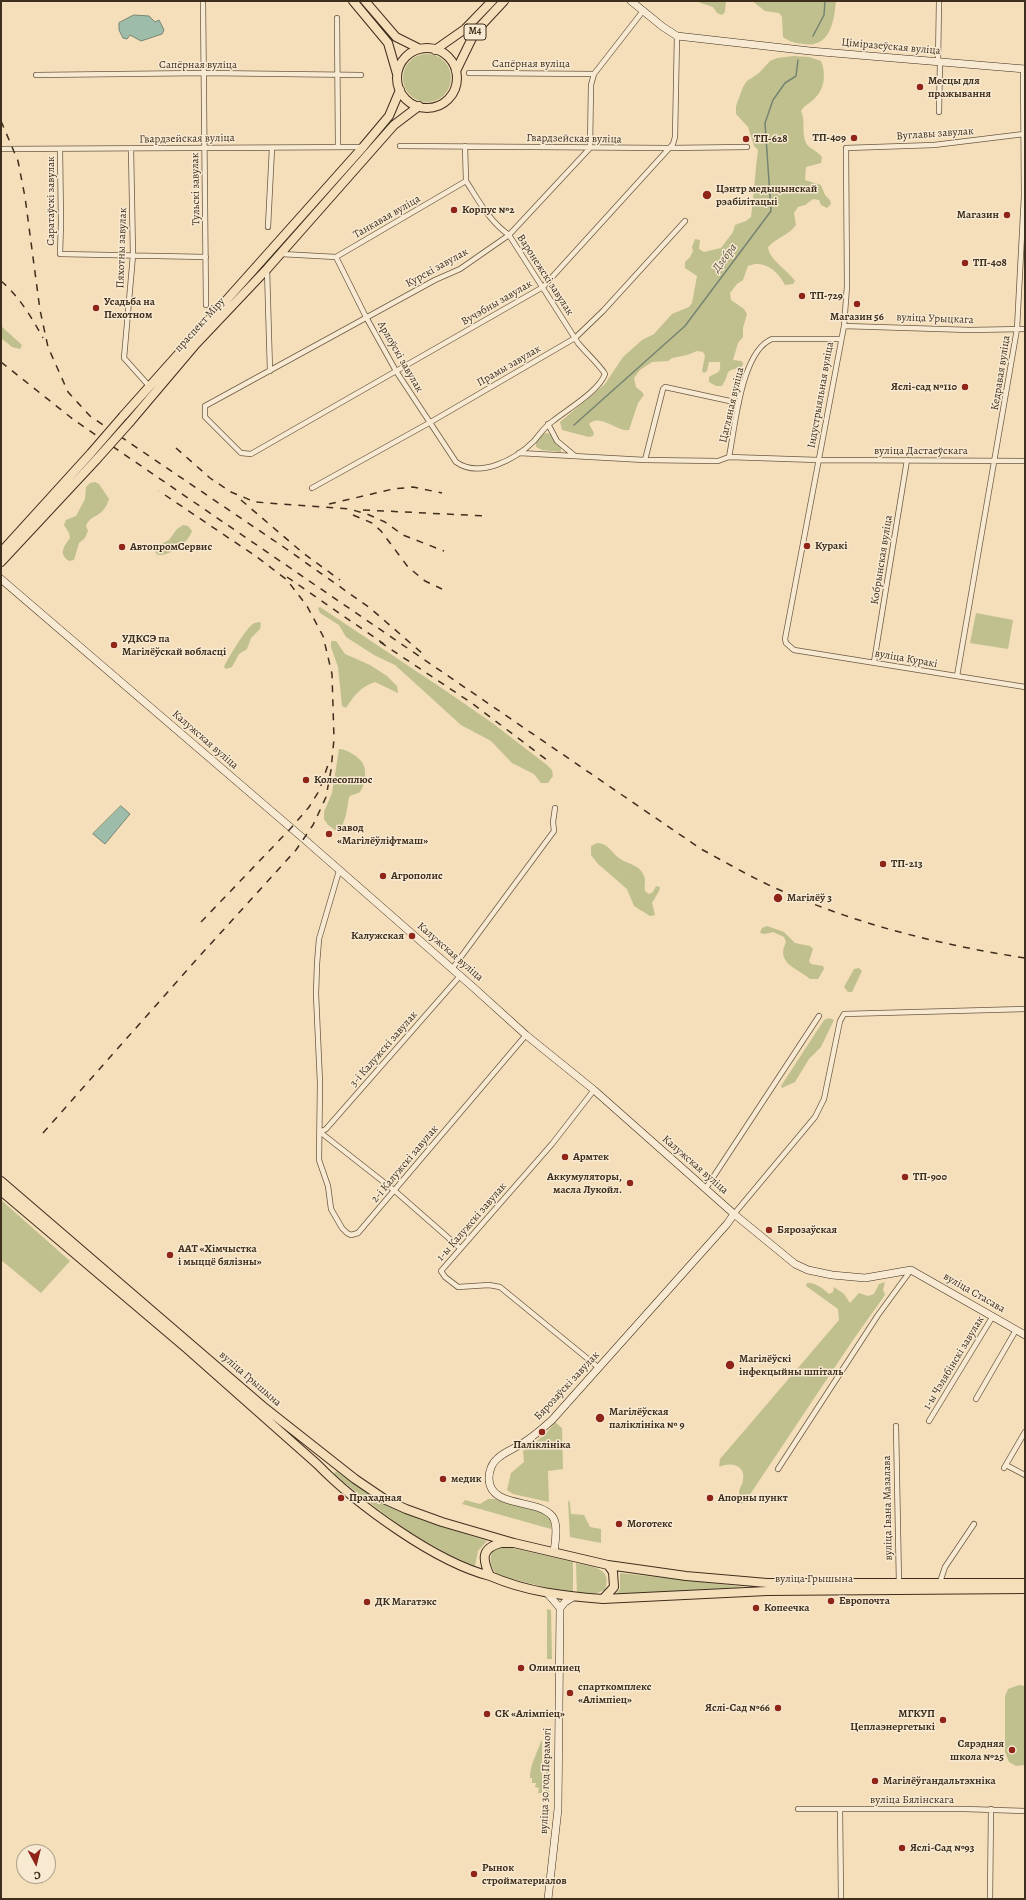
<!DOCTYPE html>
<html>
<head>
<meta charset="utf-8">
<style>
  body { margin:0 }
  #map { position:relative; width:1026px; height:1900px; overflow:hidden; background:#f5deba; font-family:Alegreya,serif }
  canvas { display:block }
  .frame { position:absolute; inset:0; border:2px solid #3e2e1d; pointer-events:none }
  .north { position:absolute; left:16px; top:1844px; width:40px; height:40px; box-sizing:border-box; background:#f8ead2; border:1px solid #ae9f8a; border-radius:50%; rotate:173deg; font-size:11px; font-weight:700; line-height:16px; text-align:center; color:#3e2e1d }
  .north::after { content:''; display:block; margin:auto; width:14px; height:18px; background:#8f2418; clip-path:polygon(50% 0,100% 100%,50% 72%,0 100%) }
</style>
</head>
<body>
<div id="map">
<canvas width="1026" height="1900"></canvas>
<div class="frame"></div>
<div class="north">С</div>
</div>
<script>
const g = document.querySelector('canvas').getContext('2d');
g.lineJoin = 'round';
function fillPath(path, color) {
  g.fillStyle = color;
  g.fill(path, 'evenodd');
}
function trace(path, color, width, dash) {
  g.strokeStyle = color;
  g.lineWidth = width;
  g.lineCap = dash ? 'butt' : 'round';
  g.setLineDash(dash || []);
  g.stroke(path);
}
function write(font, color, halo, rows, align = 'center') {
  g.font = font + ' Alegreya,serif';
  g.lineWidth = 3;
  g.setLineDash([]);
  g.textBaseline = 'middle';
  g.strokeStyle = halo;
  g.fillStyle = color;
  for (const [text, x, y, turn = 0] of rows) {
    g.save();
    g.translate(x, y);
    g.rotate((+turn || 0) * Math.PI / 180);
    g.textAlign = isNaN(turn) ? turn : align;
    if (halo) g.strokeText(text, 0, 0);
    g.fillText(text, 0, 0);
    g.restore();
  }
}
fillPath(new Path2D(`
  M695,1H726L725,12L722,15L717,13L713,7Z
  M752,1H836C834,22 830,48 804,44C795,43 790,42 783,37L782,17L779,13L765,11Z
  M403 78a24 24 0 1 1 48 0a24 24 0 1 1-48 0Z
  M793,56L809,57L821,61C826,73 825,89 815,98C811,103 804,105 801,111C806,122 801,132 806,143C809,149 818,151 822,157L821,163L806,167L805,180L821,185L825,195L830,200L831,204L827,208L821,205L819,200L813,199L805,205L798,207L794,213L796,225C789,235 776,238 768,247C769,260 787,269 795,281L793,284L785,285C778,271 764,259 748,266L743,280L737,284L730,293L731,300L744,309L747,314L743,328V337L738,343L733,360L741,361L743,363L742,367C721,372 732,371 722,386H716L709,382V377C718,371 721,375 720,362H709L707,371L704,373L702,371L705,356L703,352L697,351L687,355L672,358L668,361L652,362L640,370L634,378L636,387L642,392L644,395L638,403L629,430C616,432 601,413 589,424L594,433L593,436L589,437L562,430L560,422L605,384L623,357L642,340L654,334L672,314L689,307L692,303L697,276L685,268V262L690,257L693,251L692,247L695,239L700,240L699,249L704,252L721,248L733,232L735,225L746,221L751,217C754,194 755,172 758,150L754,146L748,127L736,114V106L743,87L747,81L759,73L770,61L777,58Z
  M1,326L22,345L20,349L12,347L1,338Z
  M546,433L550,434L555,443L561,448V452L542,450L536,447C535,441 540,434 546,433Z
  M95,482L99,484L109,499C103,519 91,513 86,526L88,531L85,538L79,543L74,560L69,561C58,554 64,546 70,538L69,533L64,525L66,520L76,516L85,499L86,487L90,483Z
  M183,525L188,526L192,531C188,543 170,556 158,555L155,552L156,547L169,540L177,529Z
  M320,607L446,691L491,722L547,765L552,770L553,776L548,783H541L534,774L512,763L491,741L461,725L395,665L374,655L346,637L339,625L320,613L318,608Z
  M976,613L1013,620L1008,649L970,643Z
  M259,622L261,623L260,629L251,638L247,649L239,654L232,667L226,669L224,667C227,660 246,628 253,624C254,623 257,622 259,622Z
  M331,641H336L345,654L370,665L387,676L397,686L398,693L375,682C360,687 354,696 346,708L342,706L338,667L331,647Z
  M339,749C346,749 360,757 363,764C367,770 365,786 360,792C357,794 352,794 349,797L346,815L341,829L335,830L328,825L324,819V812L332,793Z
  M597,843C608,843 611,852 619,858C628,865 640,864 644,876C646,881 644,886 645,891L649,894L653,892L656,886L660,887L659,891L652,903L655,915L650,916L634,906L627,889L598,864L591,855V846Z
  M767,926L784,932L795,943L810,946L813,949L809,961L811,964L823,966L824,969L818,979H810C798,968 775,964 786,942L784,937L773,932L765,934L760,933L762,928Z
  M859,968L862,971L852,992H848L844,987L854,969Z
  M829,1018L834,1020L821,1047L809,1059L795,1082L782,1088L781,1086L824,1020Z
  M1,1200L70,1261L41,1293L1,1260Z
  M885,1282L883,1290L885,1295L853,1340L745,1502L741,1504C741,1501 739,1496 739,1492C739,1488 743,1484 743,1480C746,1464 729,1462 719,1467L720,1459L839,1320L838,1309L806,1286L807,1283C815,1282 824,1289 829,1294L833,1292L834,1287L844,1294L850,1303L859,1293L868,1296L874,1294L879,1284Z
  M555,1422L562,1428L563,1469L548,1471L549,1502L513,1494L507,1490L511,1473L524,1462L523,1451C535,1443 547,1434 555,1422Z
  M336,1471L385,1504L424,1521L487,1541L478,1551L475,1566C463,1561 450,1556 439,1549C401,1529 367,1501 334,1474Z
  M488,1499H495L546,1513L551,1518V1529L462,1504L465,1500L480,1504Z
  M568,1500L570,1503L571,1514L584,1515L590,1527L601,1529V1543L570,1537Z
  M508,1547L573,1562V1594L500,1576C491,1570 489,1563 492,1552L498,1548Z
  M576,1563C592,1567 613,1567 605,1590L597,1593L577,1595Z
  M620,1573L745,1587L615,1595L620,1589Z
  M547,1609L551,1610L552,1659H547Z
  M1019,1685L1025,1686V1765L1016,1766L1009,1762L1005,1752V1696L1008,1689Z
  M541,1741H542V1793H538L539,1788L535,1787L536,1783H532V1778H530C530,1764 537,1754 541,1741Z
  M547,1745L550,1746L549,1792L548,1797L545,1798Z`), '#bfc08e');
const water = new Path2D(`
  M134,15L149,16L155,22L159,20L164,30L162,34L141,41L130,35L127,39L123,38L119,30V23Z
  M121,806L130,814L105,844L93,834Z`);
fillPath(water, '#9dbdaa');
trace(water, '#778472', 1);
trace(new Path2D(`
  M813,36L824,15L825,1
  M574,425L685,326L771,211L765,123L773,100L785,83L796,76L798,60`), '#778472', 1.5);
const street = new Path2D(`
  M203,1L206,305
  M643,11L594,74L591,85L590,148L509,235L460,269L435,280L205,406V417L241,453L251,454L543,287L673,144L675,137L677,36
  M337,18L338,147
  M938,62L939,1
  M469,73L594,74
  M36,75L205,73L361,75
  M939,112L940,62
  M1024,134L934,145L846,148L847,286L844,326L785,639L786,643L794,650L1025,687
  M400,146L668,148L747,147
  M1,149L362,147
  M60,149L61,223L60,254L206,257
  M131,149L133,255L124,358L150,387
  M268,227L272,148
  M281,254L336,257L466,181L465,146
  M336,257L366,317L396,371L456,462C480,479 516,459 534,441C540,434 545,426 553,421C568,409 599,391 605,374C598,363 587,354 578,343L509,235C489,221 479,201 466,181
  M267,269L270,371
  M844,326L970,330L1025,329
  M548,424L557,441L575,456
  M519,453L645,460L718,461L729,457L818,460L1025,461
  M729,457C735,428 741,351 772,339H840
  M645,460L663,389L665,387L739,403
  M312,488L429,423L575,338L603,311L685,221
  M874,662L907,460
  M957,676L1017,329L1024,196L1023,68
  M339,871L319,939L317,964L316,994L320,1083L319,1160L328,1186L331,1209L342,1228L347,1233L351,1235L358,1233L526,1035
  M452,969L554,831L553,822L555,808
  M594,1090L552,1144L441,1271L445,1277L458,1287L489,1285L500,1287L599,1368
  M320,1132L326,1129L460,976
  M320,1132L395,1191L460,1248
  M706,1188L819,1016
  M734,1214L815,1117L824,1099L840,1021L844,1014L1025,1009
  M976,1399L1016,1330
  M929,1421L993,1316
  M896,1426L899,1584
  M1006,1465L1025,1475
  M1004,1468L1025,1432
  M778,1469L878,1315L911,1270
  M940,1582L945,1567L974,1524
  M798,1809H965L1025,1811
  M840,1810L841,1899
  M990,1899L991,1809`);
const secondary = new Path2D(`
  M631,1L663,27L677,36L810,51L1025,69
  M1,579L304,839L474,988L526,1035L594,1090L734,1214L795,1264L808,1270L832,1275L865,1278L911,1270L1025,1335
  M554,1552C555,1543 559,1524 552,1516C537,1498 489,1509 489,1478C489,1471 492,1463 497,1459C503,1453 511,1450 518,1446C531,1439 541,1430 552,1420L727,1224L734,1214
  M548,1594L560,1608
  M548,1899L558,1809L560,1608L565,1602L573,1597`);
const primary = new Path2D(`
  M353,1L388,43L397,74
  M365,1L396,37L420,49
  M397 78a30 30 0 1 1 60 0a30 30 0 1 1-60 0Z
  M435,50L465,29L492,1
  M456,71L475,32L504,1
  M123,416L363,147L389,116L400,90
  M130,422L196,344L267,269L394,125L419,106
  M1,552L91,453
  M1,562L97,459
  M1,1181L265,1408L355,1479L386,1500L406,1509L442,1522L514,1543
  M1,1191L186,1348L317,1464C356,1504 435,1562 490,1576
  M501,1543H514L608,1565L613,1572L614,1587L603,1599C564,1596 527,1592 490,1576C482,1559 481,1548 501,1543Z
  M608,1565L686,1576L767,1583H1025
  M603,1599L767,1591L1025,1589`);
trace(street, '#6c5a44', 6);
trace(secondary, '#3e2e1d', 8);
trace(primary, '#3e2e1d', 10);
trace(street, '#f8ead2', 4.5);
trace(secondary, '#f8ead2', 7);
trace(primary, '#f5deba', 8);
trace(new Path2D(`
  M1,121L18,161L25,197L40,310L48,347L68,392L90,416L285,548L370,608L423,654
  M1,281C19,296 32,318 43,338
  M1,362L74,420L701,849C727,863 754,879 782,891C859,925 941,945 1025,958
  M176,448L210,478L231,492L255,502L349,509L367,514L385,522L403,535L444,551
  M241,500L303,553L340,580
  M329,504L393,489L413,487L442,493
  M363,510L487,516
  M353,515L372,523L381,531L408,567L425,581L442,589
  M287,577L384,644
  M380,642L473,704L551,763
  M201,922L291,828L309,807L319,791L328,765
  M43,1133L196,960L296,850L313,825L321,808L326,797L331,770L334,739L332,674L323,636L307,606L287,580L257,557L159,491`), '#3e2e1d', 1.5, [7, 7]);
const primaryBridge = new Path2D(`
  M91,453L123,416
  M97,459L130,422`);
trace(primaryBridge, '#3e2e1d', 10, []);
trace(primaryBridge, '#f5deba', 8);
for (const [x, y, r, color] of [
  [920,87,4,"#8f2418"],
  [854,138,4,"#8f2418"],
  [746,139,4,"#8f2418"],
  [707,195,5,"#8f2418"],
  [454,210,4,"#8f2418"],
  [1007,215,4,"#8f2418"],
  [965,263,4,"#8f2418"],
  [802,296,4,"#8f2418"],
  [857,304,4,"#8f2418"],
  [96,308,4,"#8f2418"],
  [965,387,4,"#8f2418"],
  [807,546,4,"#8f2418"],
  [122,547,4,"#8f2418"],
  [114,645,4,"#8f2418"],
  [306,780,4,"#8f2418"],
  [329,834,4,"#8f2418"],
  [883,864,4,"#8f2418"],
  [383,876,4,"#8f2418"],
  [778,898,5,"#8f2418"],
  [412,936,4,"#8f2418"],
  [565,1157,4,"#8f2418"],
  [905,1177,4,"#8f2418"],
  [630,1183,4,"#8f2418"],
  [769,1230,4,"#8f2418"],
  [170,1255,4,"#8f2418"],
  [730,1365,5,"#8f2418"],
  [600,1418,5,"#8f2418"],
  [542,1432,4,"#8f2418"],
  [443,1479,4,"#8f2418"],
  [341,1498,4,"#8f2418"],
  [710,1498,4,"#8f2418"],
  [619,1524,4,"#8f2418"],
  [831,1601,4,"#8f2418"],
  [367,1602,4,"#8f2418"],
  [756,1608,4,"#8f2418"],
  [521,1668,4,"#8f2418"],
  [570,1693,4,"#8f2418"],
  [778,1708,4,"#8f2418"],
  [487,1714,4,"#8f2418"],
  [943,1720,4,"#8f2418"],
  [1012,1750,4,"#8f2418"],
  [875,1781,4,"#8f2418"],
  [902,1848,4,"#8f2418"],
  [474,1874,4,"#8f2418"]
]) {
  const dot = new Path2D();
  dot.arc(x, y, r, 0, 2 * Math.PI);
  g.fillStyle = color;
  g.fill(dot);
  trace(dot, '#f8ead2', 1.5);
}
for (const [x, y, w] of [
  [475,32,22]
]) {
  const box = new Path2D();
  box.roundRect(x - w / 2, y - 8, w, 16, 3);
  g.fillStyle = '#f8ead2';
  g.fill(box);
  trace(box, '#3e2e1d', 1);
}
write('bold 10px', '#3e2e1d', null, [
  ["М4",475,32]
]);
write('11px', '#3e2e1d', '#f8ead2', [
  ["Ціміразеўская вуліца",891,47,5],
  ["Сапёрная вуліца",531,64],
  ["Сапёрная вуліца",198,65],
  ["Вуглавы завулак",935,134,-4],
  ["Гвардзейская вуліца",187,139,-1],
  ["Гвардзейская вуліца",574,139,1],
  ["Тульскі завулак",196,189,-91],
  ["Саратаўскі завулак",51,201,-90],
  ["Танкавая вуліца",387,217,-30],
  ["Пяхотны завулак",122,248,-88],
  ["Курскі завулак",437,268,-29],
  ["Варонежскі завулак",545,275,57],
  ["Вучэбны завулак",497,303,-30],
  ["вуліца Урыцкага",935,319,2],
  ["праспект Міру",200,325,-48],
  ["Арлоўскі завулак",400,357,60],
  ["Прамы завулак",509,366,-30],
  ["Кедравая вуліца",1001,373,-81],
  ["Індустрыяльная вуліца",821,395,-80],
  ["Цагляная вуліца",732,405,-77],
  ["вуліца Дастаеўскага",921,451],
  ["Кобрынская вуліца",882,560,-81],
  ["вуліца Куракі",906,659,10],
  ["Калужская вуліца",205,740,41],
  ["Калужская вуліца",450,952,41],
  ["3-і Калужскі завулак",384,1049,-49],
  ["2-і Калужскі завулак",405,1164,-50],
  ["Калужская вуліца",695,1165,41],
  ["1-ы Калужскі завулак",472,1222,-49],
  ["вуліца Стасава",974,1293,30],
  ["1-ы Чэлябінскі завулак",954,1363,-59],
  ["вуліца Грышына",250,1379,41],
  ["Бярозаўскі завулак",567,1386,-47],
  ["вуліца Iвана Мазалава",888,1508,-91],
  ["вуліца Грышына",814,1579],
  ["вуліца 30 год Перамогі",546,1781,-88],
  ["вуліца Бялінскага",912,1800]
]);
write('bold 11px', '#3e2e1d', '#f8ead2', [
  ["Месцы для",928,81],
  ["пражывання",928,94],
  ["ТП-409",846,138,"right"],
  ["ТП-628",754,139],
  ["Цэнтр медыцынскай",716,189],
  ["рэабілітацыі",716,202],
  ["Корпус №2",462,210],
  ["Магазин",999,215,"right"],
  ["ТП-408",973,263],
  ["ТП-729",810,296],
  ["Усадьба на",104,302],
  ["Пехотном",104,315],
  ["Магазин 56",857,317,"center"],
  ["Яслі-сад №110",957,387,"right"],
  ["Куракі",815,546],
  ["АвтопромСервис",130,547],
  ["УДКСЭ па",122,639],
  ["Магілёўскай вобласці",122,652],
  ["Колесоплюс",314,780],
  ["завод",337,828],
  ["«Магілёўліфтмаш»",337,841],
  ["ТП-213",891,864],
  ["Агрополис",391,876],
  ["Магілёў 3",787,898],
  ["Калужская",404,936,"right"],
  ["Армтек",573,1157],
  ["Аккумуляторы,",622,1177,"right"],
  ["масла Лукойл.",622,1190,"right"],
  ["ТП-900",913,1177],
  ["Бярозаўская",777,1230],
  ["ААТ «Хімчыстка",178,1249],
  ["і мыццё бялізны»",178,1262],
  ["Магілёўскі",739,1359],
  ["інфекцыйны шпіталь",739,1372],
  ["Магілёўская",609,1412],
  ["паліклініка № 9",609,1425],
  ["Паліклініка",542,1445,"center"],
  ["медик",451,1479],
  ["Прахадная",349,1498],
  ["Апорны пункт",718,1498],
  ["Моготекс",627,1524],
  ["Европочта",839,1601],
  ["ДК Магатэкс",375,1602],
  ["Копеечка",764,1608],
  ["Олимпиец",529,1668],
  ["спарткомплекс",578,1687],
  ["«Алімпіец»",578,1700],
  ["Яслі-Сад №66",770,1708,"right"],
  ["СК «Алімпіец»",495,1714],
  ["МГКУП",935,1714,"right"],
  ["Цеплаэнергетыкі",935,1727,"right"],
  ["Сярэдняя",1004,1744,"right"],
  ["школа №25",1004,1757,"right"],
  ["Магілёўгандальтэхніка",883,1781],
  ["Яслі-Сад №93",910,1848],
  ["Рынок",482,1868],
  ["стройматериалов",482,1881]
], 'left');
write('italic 12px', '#565240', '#f8ead2', [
  ["Дзебра",725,258,-53]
]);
</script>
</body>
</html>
